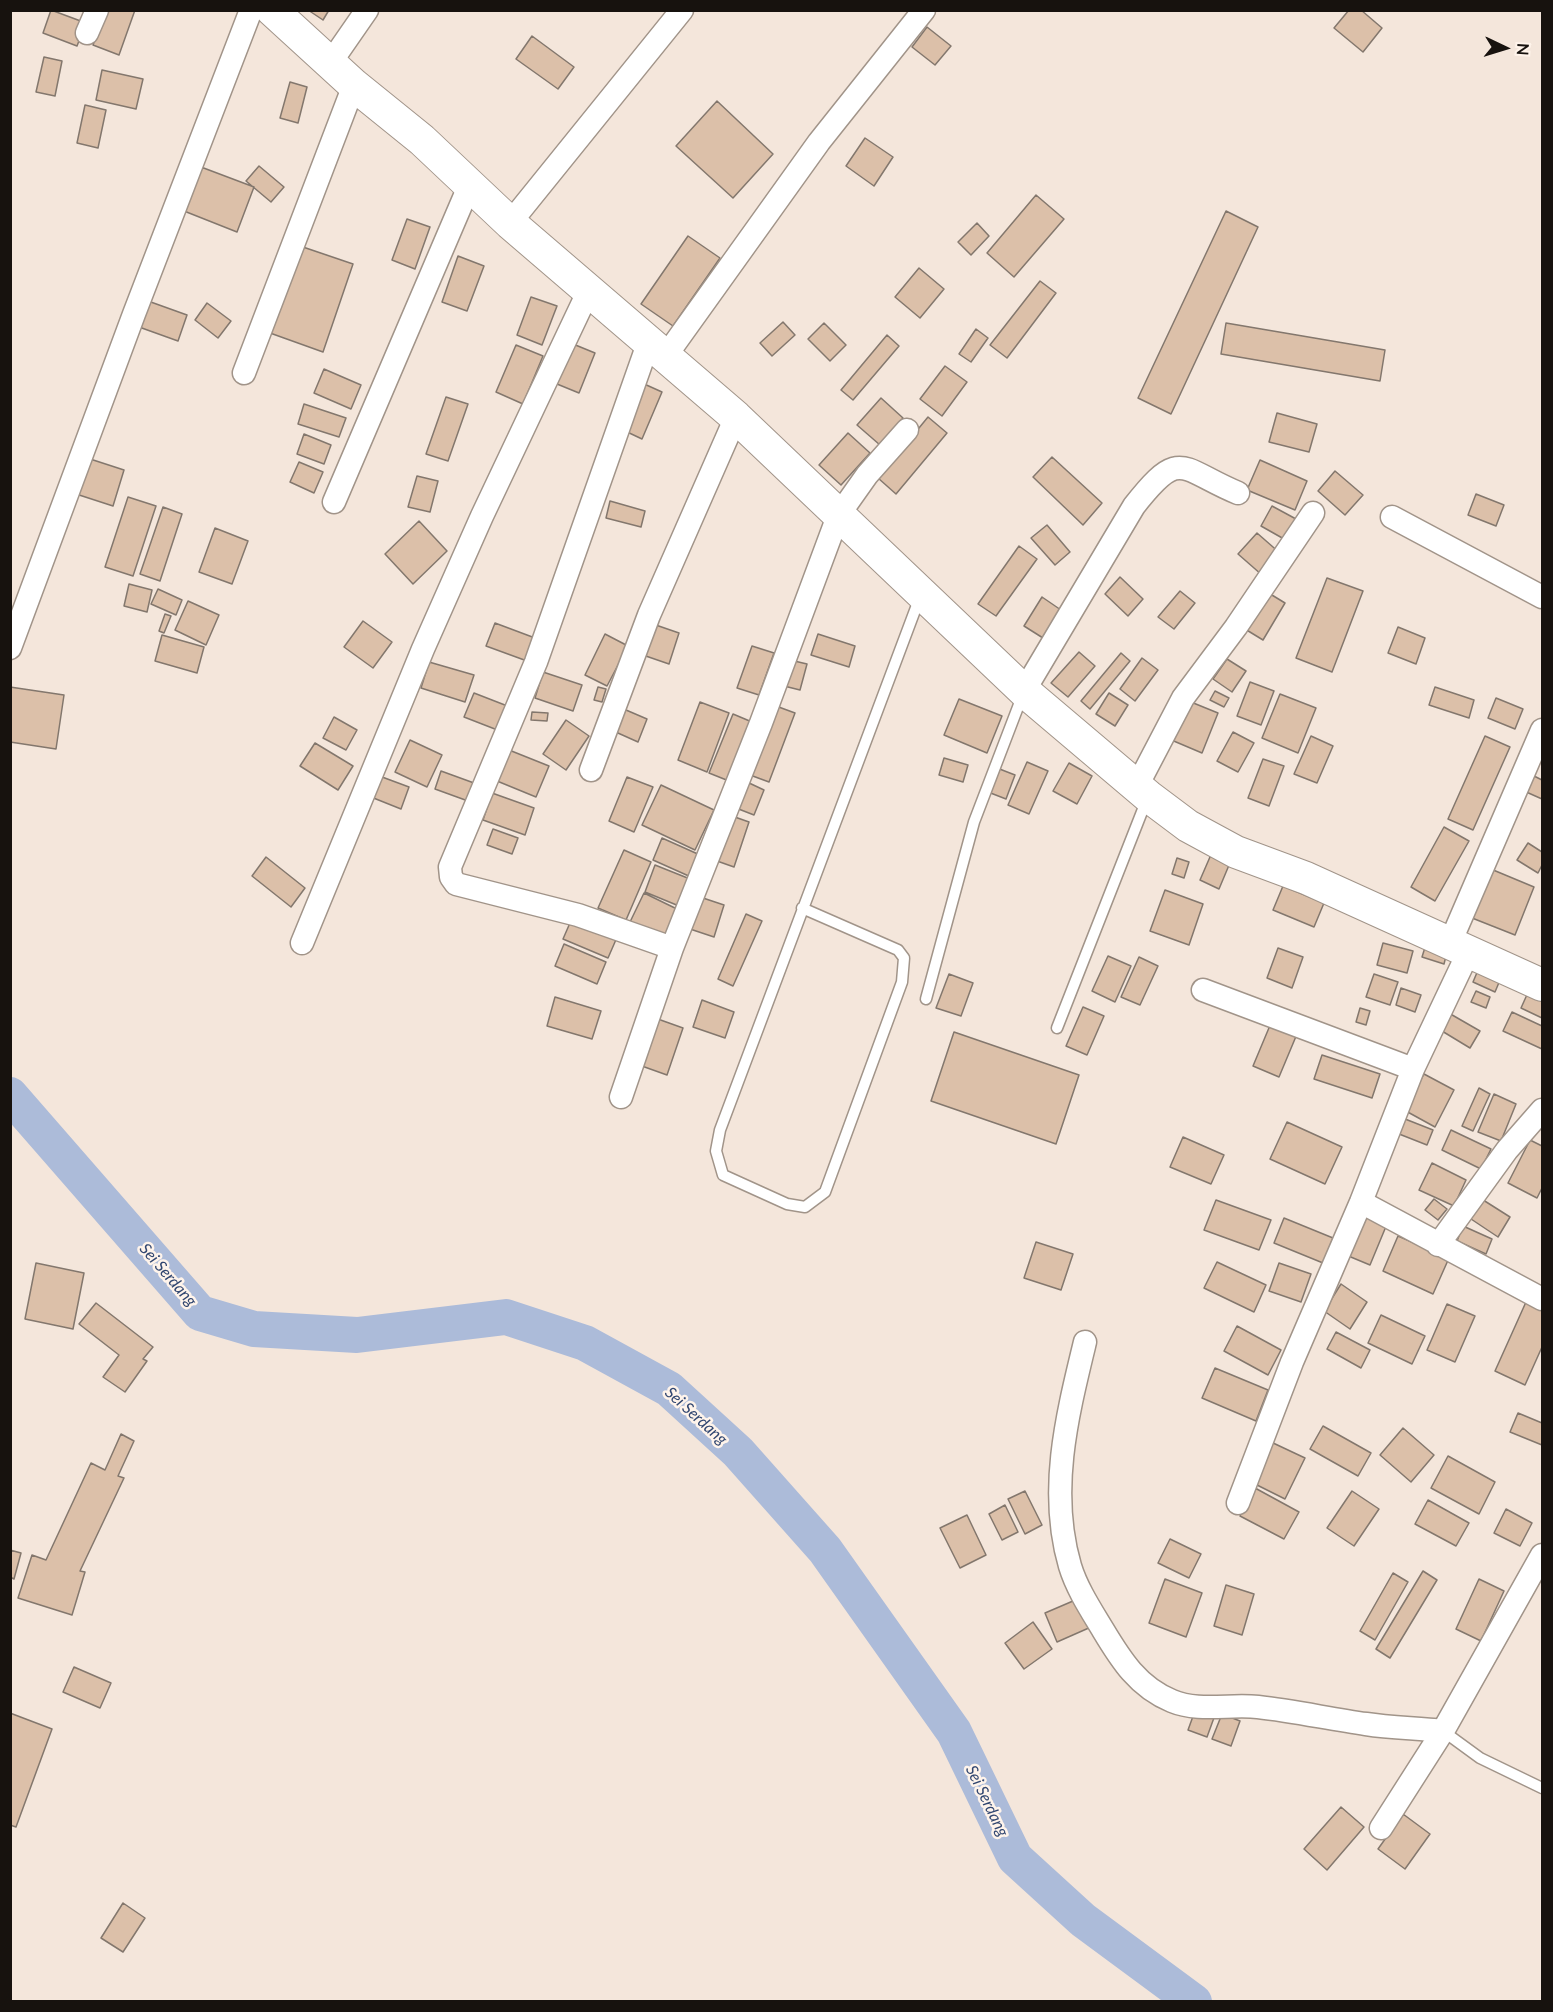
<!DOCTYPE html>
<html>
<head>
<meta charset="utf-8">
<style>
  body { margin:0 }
  #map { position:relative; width:1553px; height:2012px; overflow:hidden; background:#f4e6db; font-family:Lato,sans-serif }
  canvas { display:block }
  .frame { position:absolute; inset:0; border:12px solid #17120e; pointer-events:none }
  .north { position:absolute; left:1475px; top:18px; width:60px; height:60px; -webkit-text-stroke:4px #fff4eb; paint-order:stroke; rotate:94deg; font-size:16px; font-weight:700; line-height:24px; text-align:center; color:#17120e }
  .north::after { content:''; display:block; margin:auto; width:21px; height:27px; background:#17120e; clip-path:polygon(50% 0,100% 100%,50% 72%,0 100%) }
</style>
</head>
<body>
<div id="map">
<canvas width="1553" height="2012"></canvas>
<div class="frame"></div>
<div class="north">N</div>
</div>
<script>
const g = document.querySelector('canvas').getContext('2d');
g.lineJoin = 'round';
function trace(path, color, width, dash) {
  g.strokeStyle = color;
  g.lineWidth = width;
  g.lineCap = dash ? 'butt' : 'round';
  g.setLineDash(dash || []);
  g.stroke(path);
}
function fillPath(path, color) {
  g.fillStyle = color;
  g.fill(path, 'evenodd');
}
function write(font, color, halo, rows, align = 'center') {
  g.font = font + ' Lato,sans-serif';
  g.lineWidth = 5;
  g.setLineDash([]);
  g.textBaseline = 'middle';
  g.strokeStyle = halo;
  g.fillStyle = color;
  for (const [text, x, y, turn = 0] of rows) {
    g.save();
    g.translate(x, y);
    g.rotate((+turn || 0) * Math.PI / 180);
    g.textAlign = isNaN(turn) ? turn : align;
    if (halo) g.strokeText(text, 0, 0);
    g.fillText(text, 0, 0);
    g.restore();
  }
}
trace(new Path2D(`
  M10,1095L200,1313L254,1329L357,1335L506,1317L585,1343L669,1389L738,1452L825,1550L954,1732L1015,1858L1083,1920L1194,2002`), '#acbbd9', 36);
const building = new Path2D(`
  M51,10L86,23L77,46L43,33Z
  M106,10H135L119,55L93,45Z
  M308,10H329L323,20Z
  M1349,10H1361L1382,28L1363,52L1334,28Z
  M927,27L951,46L935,65L912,47Z
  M532,36L574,67L558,89L516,59Z
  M44,57L62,61L55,96L36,92Z
  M102,70L143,79L136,109L96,100Z
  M290,82L307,87L298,123L280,118Z
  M717,101L773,154L733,198L676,146Z
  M85,105L106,110L98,148L77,143Z
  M865,138L893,157L874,186L846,166Z
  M259,166L284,187L271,202L246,181Z
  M201,167L254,187L237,232L184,211Z
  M1036,195L1064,219L1014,277L987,253Z
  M1226,211L1258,227L1171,414L1138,398Z
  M407,219L430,227L415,269L392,260Z
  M977,223L989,236L971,255L958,242Z
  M688,236L720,258L673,326L641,304Z
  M300,246L353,264L323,352L270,333Z
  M458,256L484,266L467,311L442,302Z
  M919,268L944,289L920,318L895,297Z
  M1040,281L1056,293L1007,358L990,345Z
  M531,297L557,306L542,345L517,335Z
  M148,301L187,315L178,341L139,327Z
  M207,303L231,321L218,338L195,320Z
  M783,322L795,335L772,356L760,343Z
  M824,323L846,345L830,361L808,339Z
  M1226,323L1385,350L1380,381L1221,354Z
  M976,329L988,338L971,362L959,354Z
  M887,335L899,346L853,400L841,390Z
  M573,344L595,353L579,393L557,384Z
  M516,345L543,356L523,404L496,392Z
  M945,366L967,382L942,416L920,399Z
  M324,369L361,385L351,409L314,393Z
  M642,383L662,392L642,439L623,430Z
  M446,397L468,404L448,461L426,454Z
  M881,398L903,418L880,445L857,425Z
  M304,404L346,418L339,437L298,424Z
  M1277,413L1317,424L1309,452L1269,442Z
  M928,417L947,433L896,494L878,478Z
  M848,433L870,453L841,485L819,465Z
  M304,434L331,445L324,464L297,454Z
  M84,457L124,470L113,506L73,493Z
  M1052,457L1102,503L1083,525L1033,477Z
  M1260,460L1307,481L1295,510L1247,490Z
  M299,462L323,472L314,493L290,482Z
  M1335,471L1363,495L1345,515L1318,491Z
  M417,476L438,481L430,512L408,507Z
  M1476,494L1504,505L1496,526L1468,515Z
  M128,497L156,506L133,576L105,567Z
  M610,501L645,511L641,527L606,518Z
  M1272,506L1296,519L1284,539L1261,526Z
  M163,507L182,514L160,581L140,574Z
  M419,521L447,551L413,584L385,554Z
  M1047,525L1070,552L1055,565L1031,538Z
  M215,528L248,541L232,584L199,572Z
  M1257,533L1281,554L1262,575L1238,554Z
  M1019,546L1037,559L996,616L978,604Z
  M1120,577L1143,599L1128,616L1105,594Z
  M1327,578L1363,591L1332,672L1296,658Z
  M129,584L152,590L147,612L124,606Z
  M158,589L182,600L176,615L151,604Z
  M1180,591L1195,603L1174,629L1158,617Z
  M1267,592L1285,603L1263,640L1245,629Z
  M1042,597L1061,610L1043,638L1024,626Z
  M188,601L219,615L206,645L175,630Z
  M165,614L171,616L164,633L159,631Z
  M363,621L392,642L373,668L344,647Z
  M495,623L535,638L527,661L486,646Z
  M650,623L679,633L669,664L640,654Z
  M1398,627L1425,638L1416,664L1388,653Z
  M605,634L628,646L607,686L585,675Z
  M818,634L855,646L849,667L811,655Z
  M162,635L204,647L197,673L155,661Z
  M752,646L774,653L759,695L737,688Z
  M1079,652L1095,666L1068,697L1051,683Z
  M1121,653L1130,661L1090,709L1081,701Z
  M1142,658L1158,670L1135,701L1120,689Z
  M786,659L807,664L800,690L780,685Z
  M1227,659L1246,671L1232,692L1213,679Z
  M429,662L474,675L465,702L421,688Z
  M543,672L582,685L573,711L535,698Z
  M1250,682L1274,691L1261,725L1237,716Z
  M10,687L64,695L56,749L10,742Z
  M598,687L606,689L602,702L594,700Z
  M1435,687L1474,700L1469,718L1429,705Z
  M1215,691L1229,698L1224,707L1210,700Z
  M474,693L510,707L500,731L464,717Z
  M1109,693L1128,705L1115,726L1096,714Z
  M1280,694L1316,708L1298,753L1262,738Z
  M1496,698L1523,709L1515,729L1488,718Z
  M959,699L1002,716L987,753L944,735Z
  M1186,700L1218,713L1202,753L1169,739Z
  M700,702L729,713L707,772L678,760Z
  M776,706L795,713L769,782L750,775Z
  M619,707L647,719L638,742L609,729Z
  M532,712L548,713L547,721L531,720Z
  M733,714L752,722L729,781L709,773Z
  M334,717L357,730L346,750L323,738Z
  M566,720L589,736L566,770L543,754Z
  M1233,732L1254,743L1238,772L1217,761Z
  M1311,736L1333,746L1317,783L1294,774Z
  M1485,736L1510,747L1473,830L1448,819Z
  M410,740L442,755L427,787L395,772Z
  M315,743L353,766L338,790L300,766Z
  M509,750L549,766L536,797L497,781Z
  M944,758L968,765L963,782L939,775Z
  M1263,759L1284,766L1269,806L1248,798Z
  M1027,762L1048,771L1029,814L1008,805Z
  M1069,763L1092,776L1077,804L1053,791Z
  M997,768L1015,775L1006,799L988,792Z
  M441,771L474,783L468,801L435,789Z
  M374,774L409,787L401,809L366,795Z
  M1532,775L1542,780V799L1524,791Z
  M627,777L653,787L634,832L609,821Z
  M747,782L764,790L754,815L736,808Z
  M661,785L714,810L695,850L642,825Z
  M492,793L534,808L525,835L483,820Z
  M732,816L749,822L734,867L717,861Z
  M1444,827L1469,841L1435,901L1411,887Z
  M493,829L518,838L512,854L487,845Z
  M662,838L700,855L691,877L653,860Z
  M1528,843L1542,852V865L1538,873L1517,860Z
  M624,850L651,862L626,920L598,908Z
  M1213,850L1232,858L1219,889L1200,880Z
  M266,857L305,888L291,907L252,876Z
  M1177,858L1189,862L1184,878L1172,874Z
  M655,865L690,879L679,906L645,892Z
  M1486,867L1534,887L1515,935L1467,916Z
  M1283,886L1324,903L1314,927L1273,910Z
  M1165,890L1203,904L1189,945L1150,931Z
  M644,893L679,910L665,939L630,922Z
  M697,896L724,905L714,937L687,928Z
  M746,914L762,921L733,986L718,979Z
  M573,916L618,935L608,958L563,939Z
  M1427,941L1448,948L1444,964L1422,957Z
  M1383,943L1413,951L1407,973L1377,965Z
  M564,944L606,962L597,984L555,966Z
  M1278,948L1303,957L1292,988L1267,978Z
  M1108,956L1131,966L1115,1002L1092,991Z
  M1139,957L1158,966L1140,1005L1121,997Z
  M1481,963L1503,973L1495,992L1473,982Z
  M949,974L973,983L961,1016L936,1008Z
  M1374,974L1398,982L1390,1005L1366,997Z
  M1401,988L1421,995L1415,1012L1396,1005Z
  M1530,988L1542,994V1018L1521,1008Z
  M1476,991L1490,997L1486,1008L1471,1002Z
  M555,997L601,1011L592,1039L547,1026Z
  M702,1000L734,1012L725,1038L693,1027Z
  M1083,1007L1104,1016L1087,1055L1066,1046Z
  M1360,1008L1370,1011L1366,1025L1356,1022Z
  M1447,1012L1480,1031L1470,1048L1437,1028Z
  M1512,1012L1542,1026V1049L1503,1031Z
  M655,1018L683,1028L667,1075L639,1065Z
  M1271,1023L1297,1034L1279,1077L1253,1066Z
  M954,1032L1079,1075L1056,1144L931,1101Z
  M1322,1055L1380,1074L1372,1098L1314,1079Z
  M1424,1074L1454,1090L1435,1127L1404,1110Z
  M1479,1088L1490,1094L1473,1131L1462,1126Z
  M1494,1094L1516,1104L1501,1141L1478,1132Z
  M1400,1117L1433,1130L1427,1145L1394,1132Z
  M1287,1122L1342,1147L1325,1184L1270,1159Z
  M1451,1130L1491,1149L1481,1169L1442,1150Z
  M1183,1137L1224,1155L1211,1184L1170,1167Z
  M1530,1140L1542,1146V1188L1537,1198L1508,1183Z
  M1432,1163L1466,1180L1454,1206L1419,1190Z
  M1480,1198L1510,1217L1498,1237L1468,1217Z
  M1434,1199L1447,1209L1438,1220L1425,1210Z
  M1216,1200L1271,1220L1259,1250L1204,1230Z
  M1364,1214L1387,1224L1370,1265L1346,1255Z
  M1284,1218L1333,1238L1323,1263L1274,1243Z
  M1463,1226L1492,1239L1486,1254L1457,1241Z
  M1398,1236L1449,1258L1433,1294L1383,1271Z
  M1036,1242L1073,1254L1061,1290L1024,1278Z
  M1217,1262L1266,1285L1254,1312L1204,1288Z
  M36,1263L84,1273L73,1329L25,1319Z
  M1279,1263L1311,1274L1301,1302L1269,1291Z
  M1341,1284L1367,1302L1350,1329L1324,1311Z
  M1526,1302L1542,1309V1347L1525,1385L1495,1371Z
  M96,1303L153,1347L143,1359L147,1361L125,1392L103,1377L119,1355L79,1324Z
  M1447,1304L1475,1316L1455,1362L1427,1350Z
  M1381,1315L1425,1336L1412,1364L1368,1343Z
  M1237,1326L1281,1350L1268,1375L1224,1351Z
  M1336,1332L1370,1350L1361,1368L1327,1349Z
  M1215,1368L1268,1390L1256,1421L1202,1398Z
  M1518,1413L1542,1423V1445L1510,1432Z
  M1323,1426L1371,1453L1358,1476L1310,1449Z
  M1403,1428L1434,1455L1411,1482L1380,1455Z
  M121,1434L134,1441L118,1476L124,1478L80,1571L85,1572L72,1615L18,1598L32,1555L46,1560L91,1463L105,1470Z
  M1271,1442L1305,1458L1285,1499L1251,1482Z
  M1448,1456L1495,1482L1479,1514L1431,1488Z
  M1255,1488L1299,1512L1284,1539L1240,1516Z
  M1025,1491L1042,1525L1025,1534L1008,1499Z
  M1352,1491L1379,1509L1354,1546L1327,1528Z
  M1428,1500L1469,1523L1456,1546L1415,1524Z
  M1005,1505L1018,1532L1002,1540L989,1514Z
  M1506,1509L1532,1523L1520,1546L1494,1533Z
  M967,1515L986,1555L960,1568L940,1528Z
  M1170,1539L1201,1554L1189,1578L1158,1563Z
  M10,1550L21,1553L14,1579L10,1577Z
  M1423,1571L1437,1580L1390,1658L1376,1649Z
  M1393,1573L1408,1582L1375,1640L1360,1631Z
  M1165,1579L1202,1593L1186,1637L1149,1623Z
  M1479,1579L1504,1591L1481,1641L1456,1629Z
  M1226,1585L1254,1594L1242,1635L1214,1626Z
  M1080,1598L1091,1627L1057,1642L1045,1613Z
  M1033,1622L1052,1649L1024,1669L1005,1643Z
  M74,1667L111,1683L100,1708L63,1692Z
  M1196,1708L1215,1715L1207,1737L1188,1730Z
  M10,1713L52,1729L16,1827L10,1825Z
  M1222,1714L1240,1721L1231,1746L1212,1739Z
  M1341,1807L1364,1827L1327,1870L1304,1849Z
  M1403,1814L1430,1834L1405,1869L1378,1849Z
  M123,1903L145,1918L123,1952L101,1938Z`);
fillPath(building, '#dcc0a9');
trace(building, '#83776d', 1.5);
const service = new Path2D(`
  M802,908L898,950L904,958L902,982L825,1192L805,1207L787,1204L723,1175L716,1151L720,1130L920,597
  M926,999L974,822L1023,694
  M1057,1028L1147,799
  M1443,1731L1480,1758L1542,1788`);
const minor = new Path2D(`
  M87,33L97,10
  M331,62L367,10
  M510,223L682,10
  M649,341L536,662L450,867L451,877L456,884L578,915L672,948
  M665,357L819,142L924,10
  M244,373L354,85
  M334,502L470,184
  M1392,517L1542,597
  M10,648L134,314L251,10
  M1024,691L1134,506C1181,446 1180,469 1238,493
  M591,770L649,615L736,417
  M1137,786L1183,698L1236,627L1313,513
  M302,943L423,649L482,516L589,290
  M1450,943L1542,730
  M1203,990L1413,1069
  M621,1097L672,948L761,723L838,516L867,475L907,430
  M1361,1202L1542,1299
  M1438,1245L1507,1150L1542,1110
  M1085,1342C1067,1416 1048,1491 1070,1566C1077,1589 1091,1610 1103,1630C1121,1660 1138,1687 1172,1701C1198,1712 1230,1704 1258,1707C1294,1711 1330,1719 1366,1724C1391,1728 1417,1728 1443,1731
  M1238,1503L1292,1362L1361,1202L1413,1069L1468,953
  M1381,1828L1443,1731L1542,1555`);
const secondary = new Path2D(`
  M272,10L354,85L422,140L510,223L736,417L1024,691L1148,796L1188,826L1236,852L1306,878L1542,985`);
trace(service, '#a19489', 13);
trace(minor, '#a19489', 25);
trace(secondary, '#a19489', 34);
trace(service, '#fff', 10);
trace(minor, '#fff', 22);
trace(secondary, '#fff', 32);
write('italic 16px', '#314670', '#fff4eb', [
  ["Sei Serdang",168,1275,49],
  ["Sei Serdang",696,1416,42],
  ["Sei Serdang",987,1801,64]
]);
</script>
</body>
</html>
